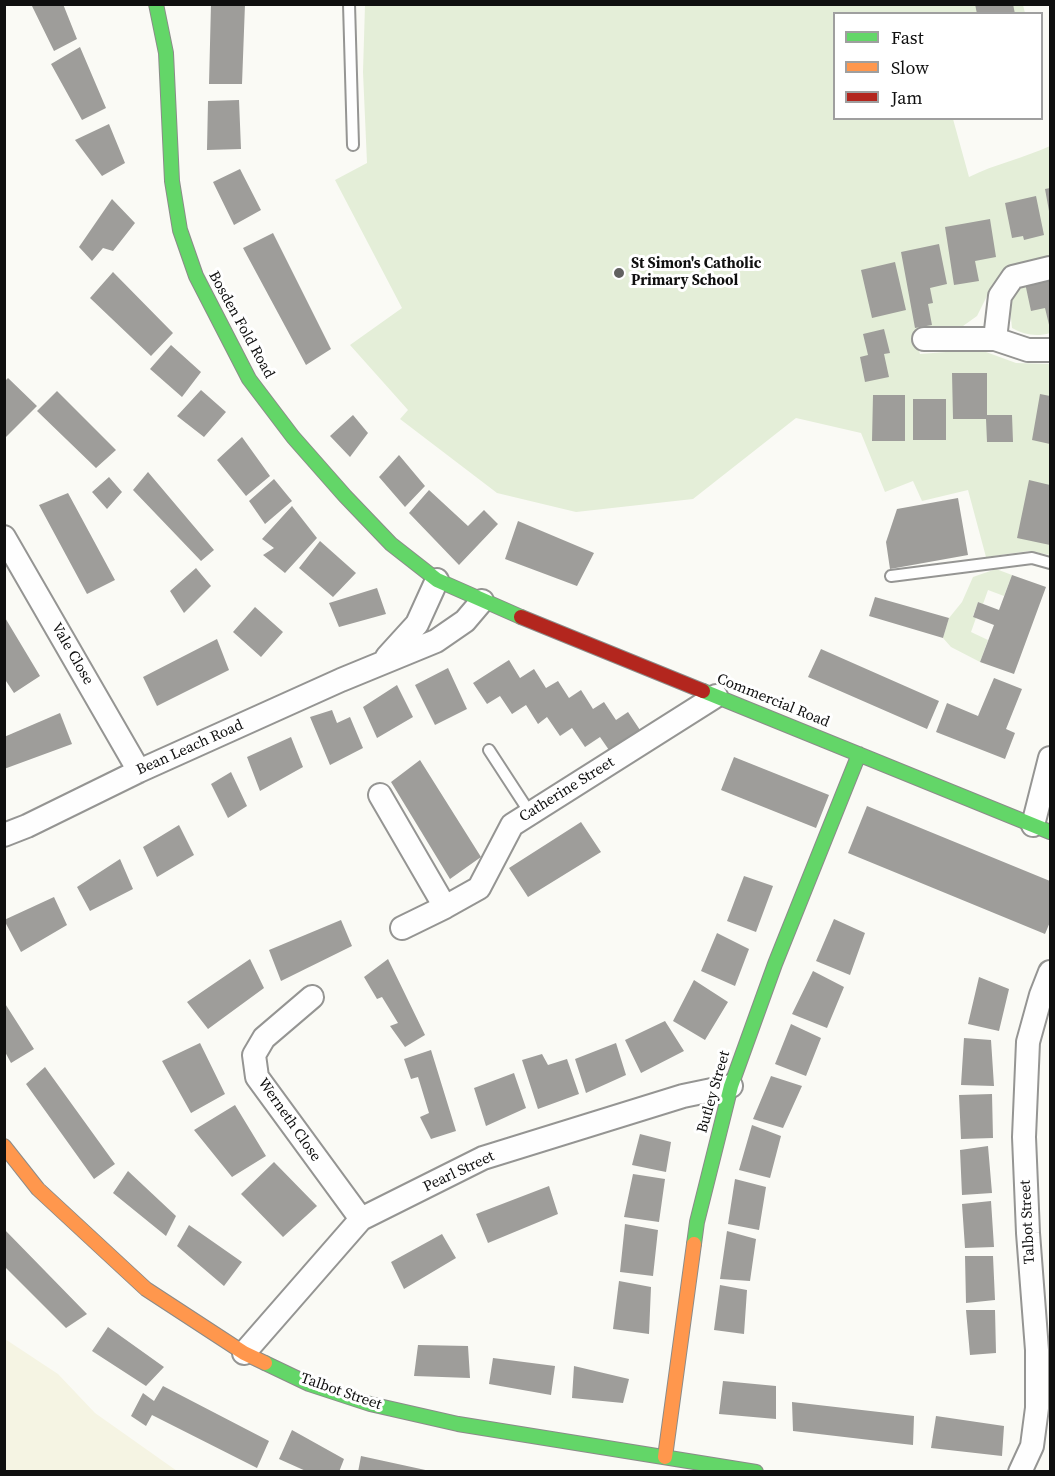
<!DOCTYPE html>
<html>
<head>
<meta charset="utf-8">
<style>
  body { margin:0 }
  #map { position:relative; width:1055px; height:1476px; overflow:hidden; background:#fafaf5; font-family:"Source Serif 4",serif }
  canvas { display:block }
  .frame { position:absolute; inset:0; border:6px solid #0f0f0f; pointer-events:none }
  .legend { position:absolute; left:833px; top:12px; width:210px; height:108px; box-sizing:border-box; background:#fff; border:2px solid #9f9f9f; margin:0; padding:8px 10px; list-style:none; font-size:18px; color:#0f0f0f }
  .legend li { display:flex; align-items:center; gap:12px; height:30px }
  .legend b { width:30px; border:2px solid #9f9f9f }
</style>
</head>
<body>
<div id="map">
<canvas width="1055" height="1476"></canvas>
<div class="frame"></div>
<ul class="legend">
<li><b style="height:8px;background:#63d668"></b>Fast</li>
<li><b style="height:8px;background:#ff974d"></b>Slow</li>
<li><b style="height:8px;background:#b3261e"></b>Jam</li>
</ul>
</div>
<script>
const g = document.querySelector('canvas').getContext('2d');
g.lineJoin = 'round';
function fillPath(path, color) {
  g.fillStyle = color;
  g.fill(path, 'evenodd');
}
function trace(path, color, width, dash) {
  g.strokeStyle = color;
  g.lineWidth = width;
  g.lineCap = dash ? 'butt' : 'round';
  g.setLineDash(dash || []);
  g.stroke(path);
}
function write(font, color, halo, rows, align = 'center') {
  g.font = font + ' "Source Serif 4",serif';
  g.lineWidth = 6;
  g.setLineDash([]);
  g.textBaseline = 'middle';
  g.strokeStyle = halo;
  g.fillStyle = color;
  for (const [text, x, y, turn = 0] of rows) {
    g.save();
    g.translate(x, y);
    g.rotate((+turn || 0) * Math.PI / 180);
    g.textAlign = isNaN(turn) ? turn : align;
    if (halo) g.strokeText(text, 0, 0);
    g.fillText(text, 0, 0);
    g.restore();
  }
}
fillPath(new Path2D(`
  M5,1339L58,1374L95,1413L177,1471H5Z`), '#f5f4e3');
fillPath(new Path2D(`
  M365,5H1023L1025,13L834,14V118L953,119L969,177C995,164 1024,158 1050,146V259L1001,273L989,292L977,316L963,326L914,334L920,354L946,352H986L1016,363L1050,364V555L1029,551L986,557L968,490L922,501L913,481L885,492L861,433L796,418L693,499L576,512L497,493L400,419L408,410L350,345L402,308L335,180L367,163L363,72Z
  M1050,277V333C1037,337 1024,335 1012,328L1009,299L1019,283Z
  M996,569L1012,575L1004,596L988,590L983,604L978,602L973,616L976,618L971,632L988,640L980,662L951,647L943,638L949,618L962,602L973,577Z`), '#e4eed8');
fillPath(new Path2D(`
  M34,4H63L77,39L54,51L32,6Z
  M211,4H245L242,84H209Z
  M975,4H1013L1015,14H977Z
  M80,47L106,108L82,120L51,64Z
  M239,100L241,149L207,150L208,101Z
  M109,124L125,163L102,176L75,140Z
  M240,169L261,210L234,225L213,182Z
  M1050,188V211H1049L1045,189Z
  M1036,196L1044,235L1024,240L1023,236L1012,238L1005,203Z
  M112,199L135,223L113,251L103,248L92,261L79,247Z
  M990,219L996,257L975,261L979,281L954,285L945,227Z
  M273,233L331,349L306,365L243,248Z
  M939,244L947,284L930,288L933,303L928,304L932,325L915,328L901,252Z
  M895,262L906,310L872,318L861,270Z
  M113,272L173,333L151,356L90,298Z
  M1050,277V329L1045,308L1031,311L1025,283Z
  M884,329L890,353L884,354L889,377L865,382L860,357L868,355L863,334Z
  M171,345L201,372L182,397L150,369Z
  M952,373H987V415H1012L1013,442H987L986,419H953Z
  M8,378L37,406L4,439V382Z
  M201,390L226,412L204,437L177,416Z
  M57,391L116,450L96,468L37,411Z
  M1040,394L1050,396V444L1032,440Z
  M873,395H905V441H872Z
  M913,399H946V440H913Z
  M353,415L368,433L350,457L330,436Z
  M242,437L270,476L246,496L217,460Z
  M399,455L425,486L405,507L379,477Z
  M148,472L214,550L201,561L133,490Z
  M109,477L122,492L107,509L92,492Z
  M274,479L292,501L265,524L249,501Z
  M1029,480L1050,485V545L1017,538Z
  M429,490L468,526L484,510L498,524L459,565L409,513Z
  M68,493L115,580L87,594L39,505Z
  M958,498L968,555L890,569L886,542L897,509Z
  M292,506L317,538L285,573L263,555L274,548L262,539Z
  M518,521L594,553L577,586L505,559Z
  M320,541L356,573L333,597L299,568Z
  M196,568L211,586L184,613L170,591Z
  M1012,575L1046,587L1014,674L980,662L994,625L973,617L978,602L999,610Z
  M377,588L386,614L339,627L329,603Z
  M875,597L949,618L943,638L869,616Z
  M255,607L283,632L261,657L233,632Z
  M4,616L40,676L14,693L4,678Z
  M217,639L229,670L157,706L143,677Z
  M821,649L939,701L927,729L808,677Z
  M509,660L520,678L534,669L546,688L558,681L569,698L581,690L593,709L604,702L616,720L628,712L642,733L611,753L600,737L585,747L572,728L560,736L547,717L538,724L526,705L512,714L500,696L487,704L473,683Z
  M448,668L467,709L435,725L415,685Z
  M994,678L1022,689L1006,729L1015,733L1005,759L936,732L947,703L978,716Z
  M397,685L413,717L377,738L363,707Z
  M332,710L337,723L350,717L363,748L330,765L310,717Z
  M60,713L72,744L4,769V737Z
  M291,737L303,767L260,791L247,757Z
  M734,757L829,795L816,828L721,790Z
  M420,760L481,857L450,879L391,782Z
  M231,772L247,806L228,818L211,784Z
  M867,806L1050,881V922L1045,934L848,853Z
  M581,822L601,852L528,897L509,868Z
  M179,825L194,855L157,877L143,847Z
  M120,859L133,889L90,911L77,887Z
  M744,876L773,886L756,932L727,921Z
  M54,897L67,925L21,952L4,920Z
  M834,919L865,933L850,975L816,961Z
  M341,920L352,946L281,981L269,950Z
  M717,933L749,949L735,986L701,971Z
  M250,959L264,988L208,1029L187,1002Z
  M388,959L425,1035L405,1047L390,1026L398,1023L382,997L377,999L364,977Z
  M813,971L844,987L827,1028L792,1014Z
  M979,977L1009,989L999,1031L968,1024Z
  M694,980L728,1002L705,1040L673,1021Z
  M4,1002L34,1049L11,1063L4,1050Z
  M665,1021L684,1051L641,1073L625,1040Z
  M791,1024L821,1038L806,1076L775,1064Z
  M964,1038L991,1040L994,1086L961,1085Z
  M200,1043L225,1094L191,1113L162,1061Z
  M616,1043L626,1075L586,1093L575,1059Z
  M431,1050L456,1131L431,1139L420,1117L429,1113L418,1077L411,1079L404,1059Z
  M542,1054L548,1065L567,1059L579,1094L538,1109L522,1060Z
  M45,1067L115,1164L94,1179L26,1084Z
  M514,1073L526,1108L486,1126L474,1088Z
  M771,1076L802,1086L783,1128L753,1119Z
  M992,1094L993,1138L961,1139L959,1095Z
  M235,1105L266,1156L232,1177L194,1130Z
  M752,1125L781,1136L770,1178L739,1170Z
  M640,1134L671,1142L666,1172L632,1165Z
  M988,1146L992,1193L962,1195L960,1150Z
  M274,1162L317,1206L283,1237L241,1194Z
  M128,1171L176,1216L166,1236L113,1193Z
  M633,1174L665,1179L659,1222L624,1217Z
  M735,1179L766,1187L759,1230L728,1224Z
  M549,1186L558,1214L488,1243L476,1214Z
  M991,1201L994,1247L965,1248L962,1204Z
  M625,1224L658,1230L653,1276L620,1272Z
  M189,1225L242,1262L224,1286L177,1246Z
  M4,1229L87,1314L66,1328L4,1266Z
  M727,1231L756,1239L750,1281L720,1279Z
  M442,1234L456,1258L404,1289L391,1262Z
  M965,1256H993L995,1300L966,1303Z
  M619,1281L651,1287L649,1334L613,1329Z
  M720,1285L747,1290L744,1334L714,1330Z
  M966,1310H995L996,1353L970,1355Z
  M108,1327L164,1367L146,1386L92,1351Z
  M418,1345L468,1346L470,1378L414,1376Z
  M493,1358L555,1366L551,1395L489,1384Z
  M574,1366L629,1379L623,1403L572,1398Z
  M723,1381L776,1386V1419L719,1414Z
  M163,1386L269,1441L257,1468L152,1415L146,1426L131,1416L143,1393L154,1401Z
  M792,1402L914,1416L913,1445L793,1431Z
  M936,1416L1004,1426L1002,1456L931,1448Z
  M292,1430L344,1459L339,1472H308L279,1459Z
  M361,1456L430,1471V1472H358Z`), '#9e9d9a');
const lane = new Path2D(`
  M349,4L353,145
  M891,576L1032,558L1050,563
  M489,750L530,813`);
const street = new Path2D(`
  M924,339H995L1028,350H1050
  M995,339L1000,296L1013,277L1050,268
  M4,537L139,771
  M387,657L417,624L437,580
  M380,795L445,907L479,888L512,825L716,696
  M1033,825L1050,758
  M4,835L27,826L139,771L341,680L436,641L465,621L482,601
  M402,928L445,907
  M312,997L264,1038L254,1055L257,1077L361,1219
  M244,1353L361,1219L483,1158L683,1096L731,1086
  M1020,1472L1032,1446L1037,1408V1350L1028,1233L1024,1137L1028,1042L1041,995L1050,972`);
const fast = new Path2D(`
  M156,4L166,53L172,181L180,230L196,276L249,379L293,437L345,496L391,544L437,580L521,617
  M703,691L1050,832
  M694,1244L697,1222L731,1086L775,964L859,754
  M265,1363L309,1384L370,1404L458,1424L756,1472`);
const slow = new Path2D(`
  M4,1146L38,1189L146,1289L244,1353L265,1363
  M665,1457L694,1244`);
const jam = new Path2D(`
  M521,617L703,691`);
trace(lane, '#959593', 14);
trace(street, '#959593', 26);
trace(fast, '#8b8b89', 16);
trace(slow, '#8b8b89', 16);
trace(jam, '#8b8b89', 16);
trace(lane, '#fefefe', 10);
trace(street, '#fefefe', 22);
trace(fast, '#63d668', 14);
trace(slow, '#ff974d', 14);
trace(jam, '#b3261e', 14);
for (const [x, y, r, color] of [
  [619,273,6,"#616160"]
]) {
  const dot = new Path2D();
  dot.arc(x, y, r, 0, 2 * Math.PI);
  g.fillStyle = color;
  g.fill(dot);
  trace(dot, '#fff', 2);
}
write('bold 15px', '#0f0f0f', '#fff', [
  ["St Simon's Catholic",631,264],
  ["Primary School",631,281]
], 'left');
write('15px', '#0f0f0f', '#fff', [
  ["Bosden Fold Road",241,325,61],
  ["Vale Close",72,654,60],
  ["Commercial Road",773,701,22],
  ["Bean Leach Road",190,748,-24],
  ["Catherine Street",567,790,-32],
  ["Butley Street",714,1092,-74],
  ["Werneth Close",289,1120,55],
  ["Pearl Street",459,1172,-25],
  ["Talbot Street",1028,1222,-93],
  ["Talbot Street",341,1392,19]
]);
</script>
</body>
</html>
